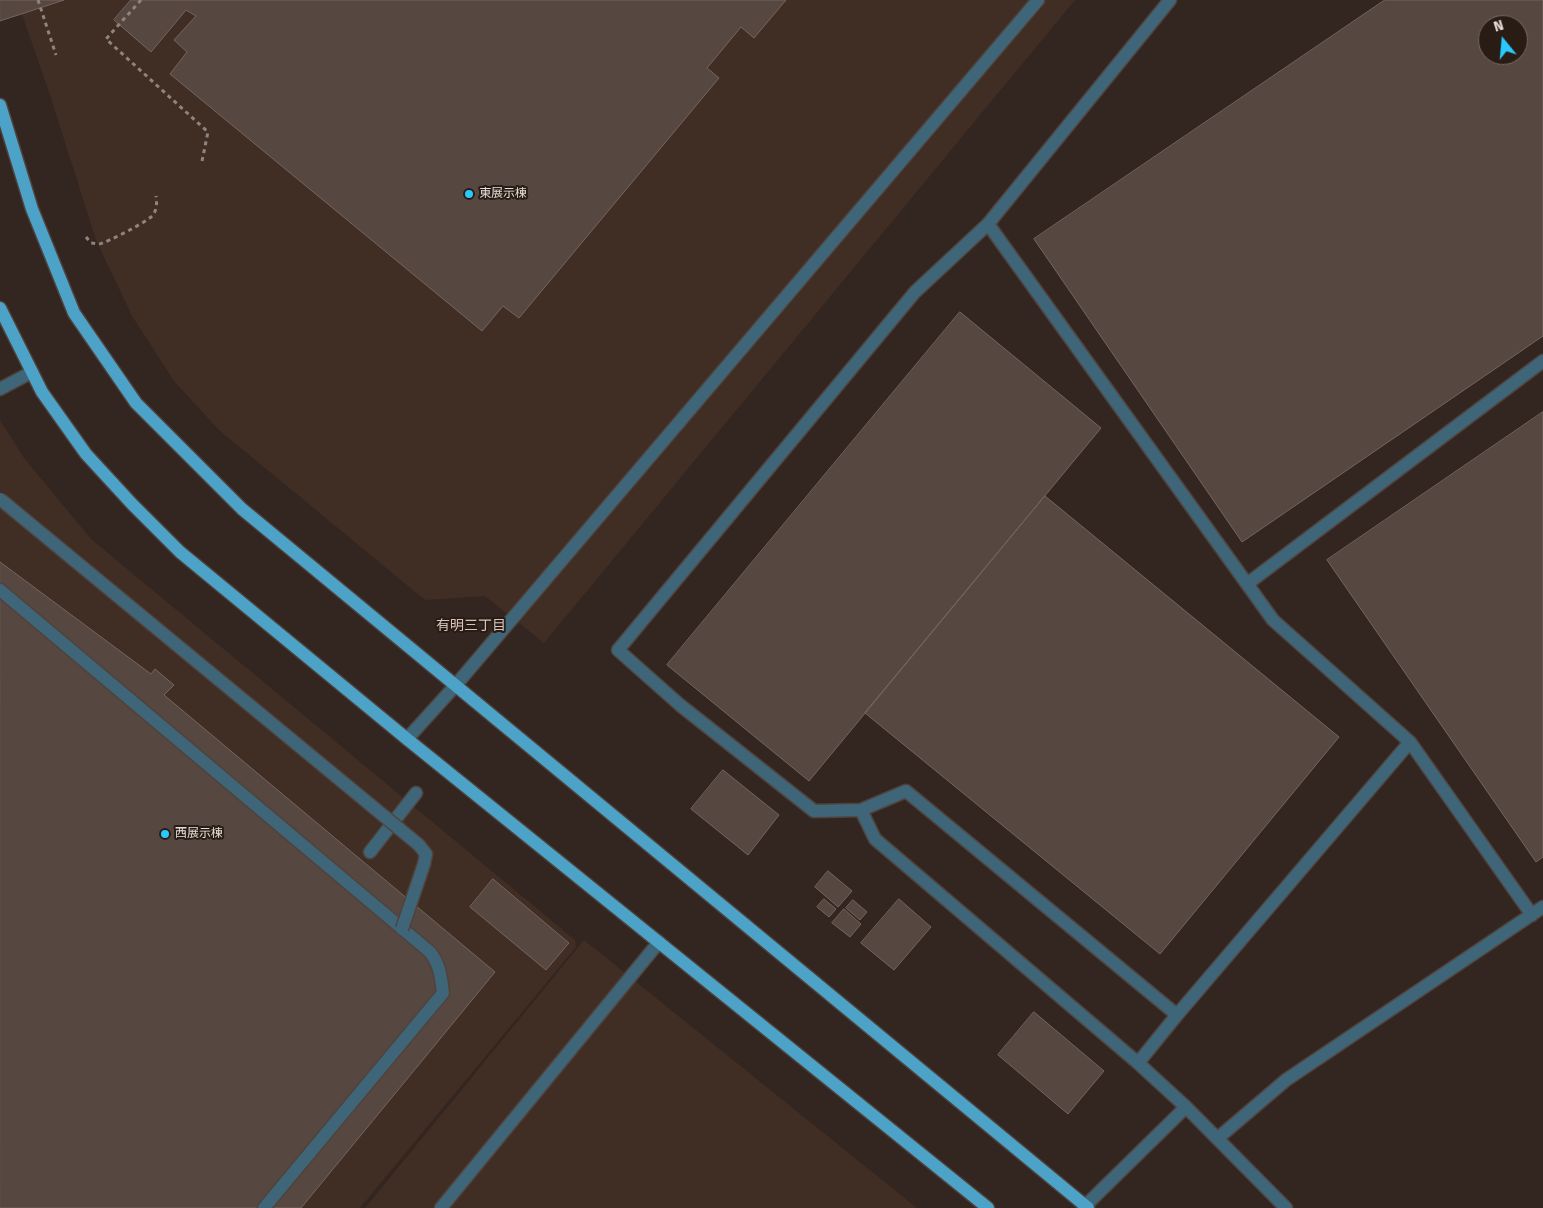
<!DOCTYPE html>
<html>
<head>
<meta charset="utf-8">
<style>
  body { margin:0 }
  #map { position:relative; width:1543px; height:1208px; overflow:hidden; background:#33251f; font-family:"Fira Sans",sans-serif }
  canvas { display:block }
  .north { position:absolute; left:1478px; top:15px; width:50px; height:50px; box-sizing:border-box; background:#291c15; border:1px solid #756963; border-radius:50%; rotate:343deg; font-size:14px; font-weight:700; line-height:20px; text-align:center; color:#e6ddd9 }
  .north::after { content:''; display:block; margin:auto; width:18px; height:22px; background:#29c8ff; clip-path:polygon(50% 0,100% 100%,50% 72%,0 100%) }
</style>
</head>
<body>
<div id="map">
<canvas width="1543" height="1208"></canvas>
<div class="north">N</div>
</div>
<script>
const g = document.querySelector('canvas').getContext('2d');
g.lineJoin = 'round';
function fillPath(path, color) {
  g.fillStyle = color;
  g.fill(path, 'evenodd');
}
function trace(path, color, width, dash) {
  g.strokeStyle = color;
  g.lineWidth = width;
  g.lineCap = dash ? 'butt' : 'round';
  g.setLineDash(dash || []);
  g.stroke(path);
}
function write(font, color, halo, rows, align = 'center') {
  g.font = font + ' "Fira Sans","Noto Sans JP",sans-serif';
  g.lineWidth = 4;
  g.setLineDash([]);
  g.textBaseline = 'middle';
  g.strokeStyle = halo;
  g.fillStyle = color;
  for (const [text, x, y, turn = 0] of rows) {
    g.save();
    g.translate(x, y);
    g.rotate((+turn || 0) * Math.PI / 180);
    g.textAlign = isNaN(turn) ? turn : align;
    if (halo) g.strokeText(text, 0, 0);
    g.fillText(text, 0, 0);
    g.restore();
  }
}
fillPath(new Path2D(`
  M17,0H1075L544,643L485,596L425,600L219,430L174,381L132,316L96,240L49,92Z
  M0,420L24,458L91,539L575,940L576,947L360,1208H0Z
  M584,940L917,1208H365Z`), '#402e24');
const building = new Path2D(`
  M0,0H64L0,21Z
  M131,0H786L754,38L741,27L707,68L719,78L519,318L503,306L482,331L170,74L187,52L174,40L196,16L186,10L151,52L114,20Z
  M1385,0H1543V336L1242,542L1034,239ZM1488,25H1518V55H1488Z
  M960,312L1101,428L809,781L667,665Z
  M1543,412V857L1536,862L1327,560Z
  M1045,496L1339,737L1160,954L865,713Z
  M0,562L151,674L155,669L174,685L164,695L495,972L301,1208H0Z
  M723,770L779,815L748,855L691,809Z
  M828,871L852,891L838,907L815,887Z
  M493,879L569,943L546,970L470,907Z
  M824,899L836,909L829,917L817,907Z
  M899,899L931,927L894,970L861,943Z
  M853,900L867,912L860,920L846,908Z
  M844,909L861,924L850,937L832,923Z
  M1034,1012L1104,1071L1068,1114L998,1055Z`);
fillPath(building, '#564740');
trace(building, '#75655e', 1);
const minor = new Path2D(`
  M1170,0L988,224L915,292L618,650L680,705L814,811L861,810L906,791L1177,1015
  M988,224L1273,620L1410,742L1532,915
  M0,389L32,372
  M1247,584L1543,361
  M0,590L430,952C440,965 441,977 443,993L264,1208
  M407,739L455,686L1038,0
  M861,810L875,839L1138,1063
  M370,852L416,793
  M1186,1107L1286,1208
  M1218,1138L1286,1080L1543,907
  M441,1208L659,942
  M1083,1208L1186,1107L1138,1063L1177,1015L1410,742`);
const major = new Path2D(`
  M0,105L32,209L74,313L136,403L242,509L1088,1208
  M0,308L42,392L86,454L132,504L180,552L407,739L988,1208`);
trace(minor, '#50423d', 15);
trace(major, '#50423d', 15);
trace(new Path2D(`
  M38,0L56,55
  M141,0L106,39L208,132L202,161
  M86,237L91,243C94,243 97,244 99,244C106,243 149,221 153,215C157,209 157,203 156,196`), '#8f847f', 3, [4, 4]);
trace(minor, '#3f6678', 12);
trace(major, '#4ca3c7', 12);
const minorBridge = new Path2D(`
  M0,499L419,845L426,854L424,864L402,929`);
trace(minorBridge, '#50423d', 15, []);
trace(minorBridge, '#3f6678', 12);
for (const [x, y, r, color] of [
  [469,194,5,"#29c8ff"],
  [165,834,5,"#29c8ff"]
]) {
  const dot = new Path2D();
  dot.arc(x, y, r, 0, 2 * Math.PI);
  g.fillStyle = color;
  g.fill(dot);
  trace(dot, '#291c15', 2);
}
write('12px', '#e6ddd9', '#291c15', [
  ["東展示棟",479,194],
  ["西展示棟",175,834]
], 'left');
write('14px', '#d7c5bd', '#291c15', [
  ["有明三丁目",471,626]
]);
</script>
</body>
</html>
